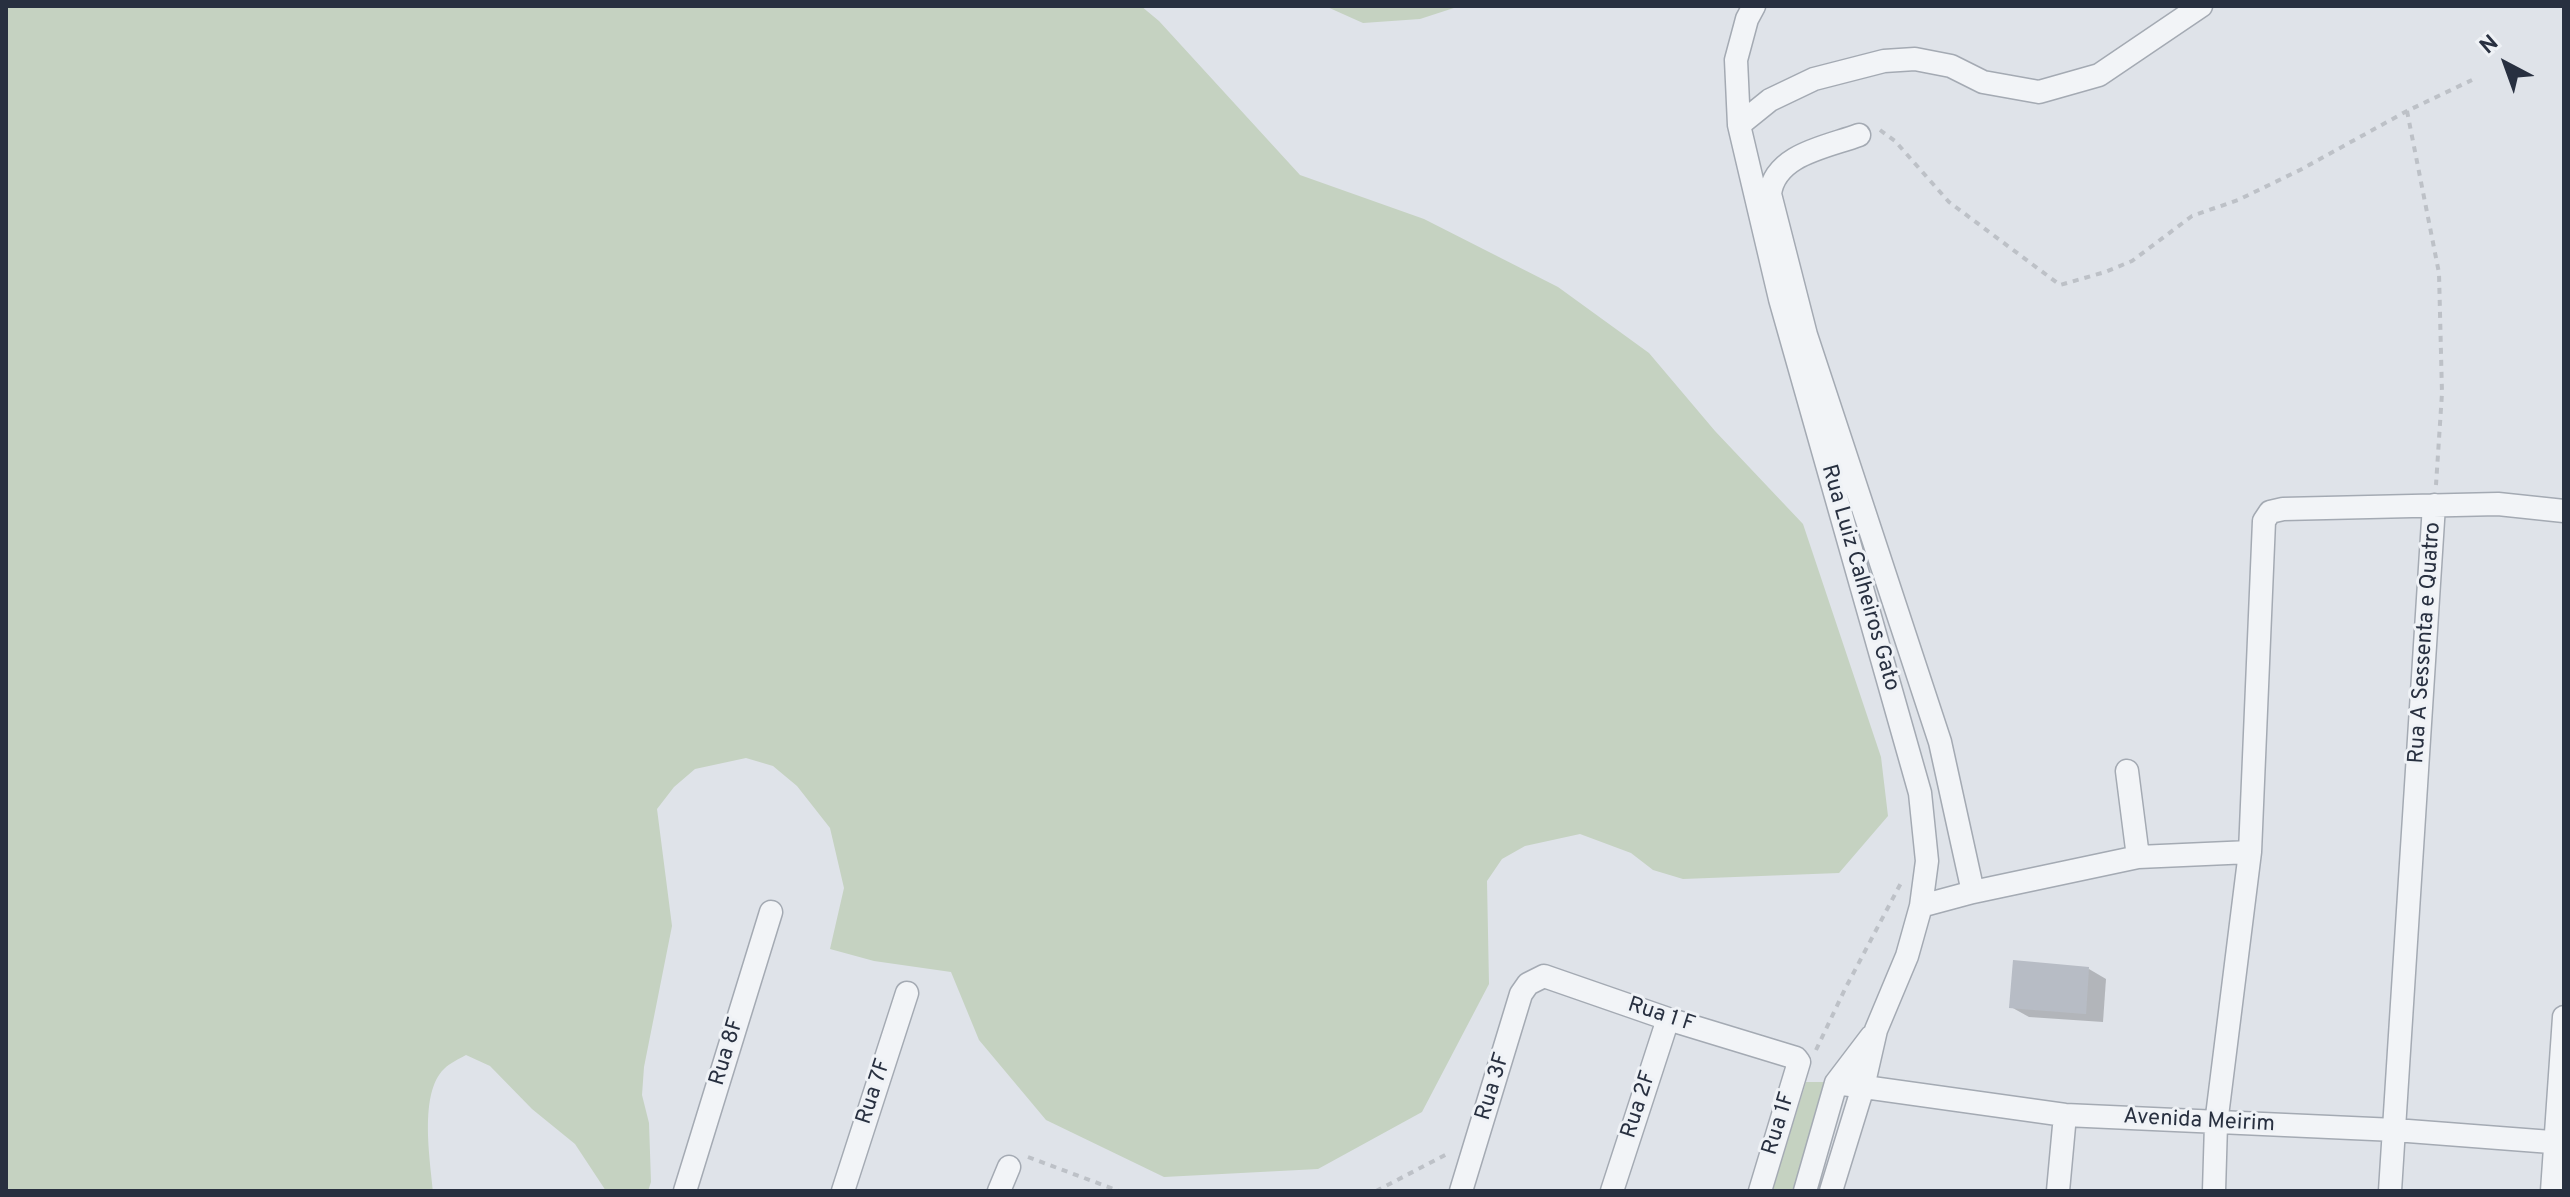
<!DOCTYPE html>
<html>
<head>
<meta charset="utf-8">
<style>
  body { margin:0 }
  #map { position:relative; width:2570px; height:1197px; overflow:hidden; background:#dfe3e9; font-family:Overpass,sans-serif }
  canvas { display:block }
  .frame { position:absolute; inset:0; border:8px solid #283040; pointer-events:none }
  .north { position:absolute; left:2466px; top:24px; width:80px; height:80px; -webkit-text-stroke:6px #eff2f6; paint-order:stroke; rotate:319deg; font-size:22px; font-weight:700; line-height:32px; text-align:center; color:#283040 }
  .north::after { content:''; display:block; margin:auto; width:28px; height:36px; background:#283040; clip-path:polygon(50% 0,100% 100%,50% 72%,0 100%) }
</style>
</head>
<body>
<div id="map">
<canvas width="2570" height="1197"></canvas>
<div class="frame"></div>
<div class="north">N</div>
</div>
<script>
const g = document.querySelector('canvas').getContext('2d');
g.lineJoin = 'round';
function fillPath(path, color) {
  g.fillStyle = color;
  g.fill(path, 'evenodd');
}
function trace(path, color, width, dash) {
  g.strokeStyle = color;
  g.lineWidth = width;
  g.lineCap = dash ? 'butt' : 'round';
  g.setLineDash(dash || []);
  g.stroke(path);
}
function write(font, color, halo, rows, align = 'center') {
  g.font = font + ' Overpass,sans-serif';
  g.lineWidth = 6;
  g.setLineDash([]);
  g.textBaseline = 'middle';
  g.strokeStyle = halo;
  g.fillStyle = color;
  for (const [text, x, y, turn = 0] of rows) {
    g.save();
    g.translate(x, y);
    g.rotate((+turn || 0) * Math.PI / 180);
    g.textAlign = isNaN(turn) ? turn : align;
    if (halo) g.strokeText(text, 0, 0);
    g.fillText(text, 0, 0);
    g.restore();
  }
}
fillPath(new Path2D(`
  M6,6H1141L1159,21L1300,175L1424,219L1558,287L1649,353L1715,431L1803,524L1881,757L1888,816L1839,873L1683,879L1653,870L1631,853L1580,834L1525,846L1502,859L1487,881L1489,984L1422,1112L1318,1169L1164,1177L1046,1120L979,1040L951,972L874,961L830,949L844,888L830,828L797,786L773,766L746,758L695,769L674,787L657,809L672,926L644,1067L642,1095L649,1123L651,1182L648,1191H606L575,1144L532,1109L490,1066L466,1055C459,1059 450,1063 444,1069C419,1093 430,1159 433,1191H6Z
  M1325,6H1460L1420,19L1363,23Z
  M1806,1082H1824L1798,1191H1772Z`), '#c5d2c1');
fillPath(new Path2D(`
  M2089,969L2106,979L2103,1022L2029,1017L2011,1007Z`), '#0003');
fillPath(new Path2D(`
  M2013,960L2089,967L2086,1014L2009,1008Z`), '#b7bcc5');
const minor = new Path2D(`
  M1754,6L1747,19L1736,60L1739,125L1780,299L1920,793L1927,861L1921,906L1907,956L1876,1030L1863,1087L1831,1191
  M1739,125L1770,100L1814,79L1884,61L1915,59L1951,66L1983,82L2039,92L2099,75L2201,6
  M1859,135C1827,147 1775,154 1770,194L1806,335L1940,742L1973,892
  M2127,771L2138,857
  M1921,906L1973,892L2138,857L2250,852
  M1836,1083L2065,1115L2395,1130L2564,1143
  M685,1191L771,912
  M843,1191L907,993
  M999,1191L1009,1167
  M1461,1191L1521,994L1528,984L1544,976L1668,1019L1796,1058L1799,1062L1760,1191
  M1612,1191L1668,1019
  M1805,1191L1836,1083L1871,1037
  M2058,1191L2065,1115
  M2214,1191L2216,1124L2250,852L2264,521L2270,512L2283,509L2498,504L2564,511
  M2390,1191L2434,505
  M2552,1191L2564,1017`);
trace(minor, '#a4aab3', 25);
trace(new Path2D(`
  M2407,111L2439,273L2442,393L2436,485
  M1880,130L1895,141L1949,202L2060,285L2105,272L2132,261L2192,216L2238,200L2300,170L2407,111L2472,80
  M1816,1050L1845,989L1902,881
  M1028,1157L1119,1191
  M1376,1191L1449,1153`), '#bdc1c7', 4, [6, 6]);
trace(minor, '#f2f4f7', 22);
write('22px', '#283040', '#eff2f6', [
  ["Rua Luiz Calheiros Gato",1859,578,74],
  ["Rua A Sessenta e Quatro",2426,643,-86],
  ["Rua 1 F",1661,1016,18],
  ["Rua 8F",728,1052,-73],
  ["Rua 3F",1494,1087,-73],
  ["Rua 7F",875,1092,-72],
  ["Rua 2F",1640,1105,-72],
  ["Avenida Meirim",2199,1122,3],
  ["Rua 1F",1780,1124,-73]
]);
</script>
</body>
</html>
